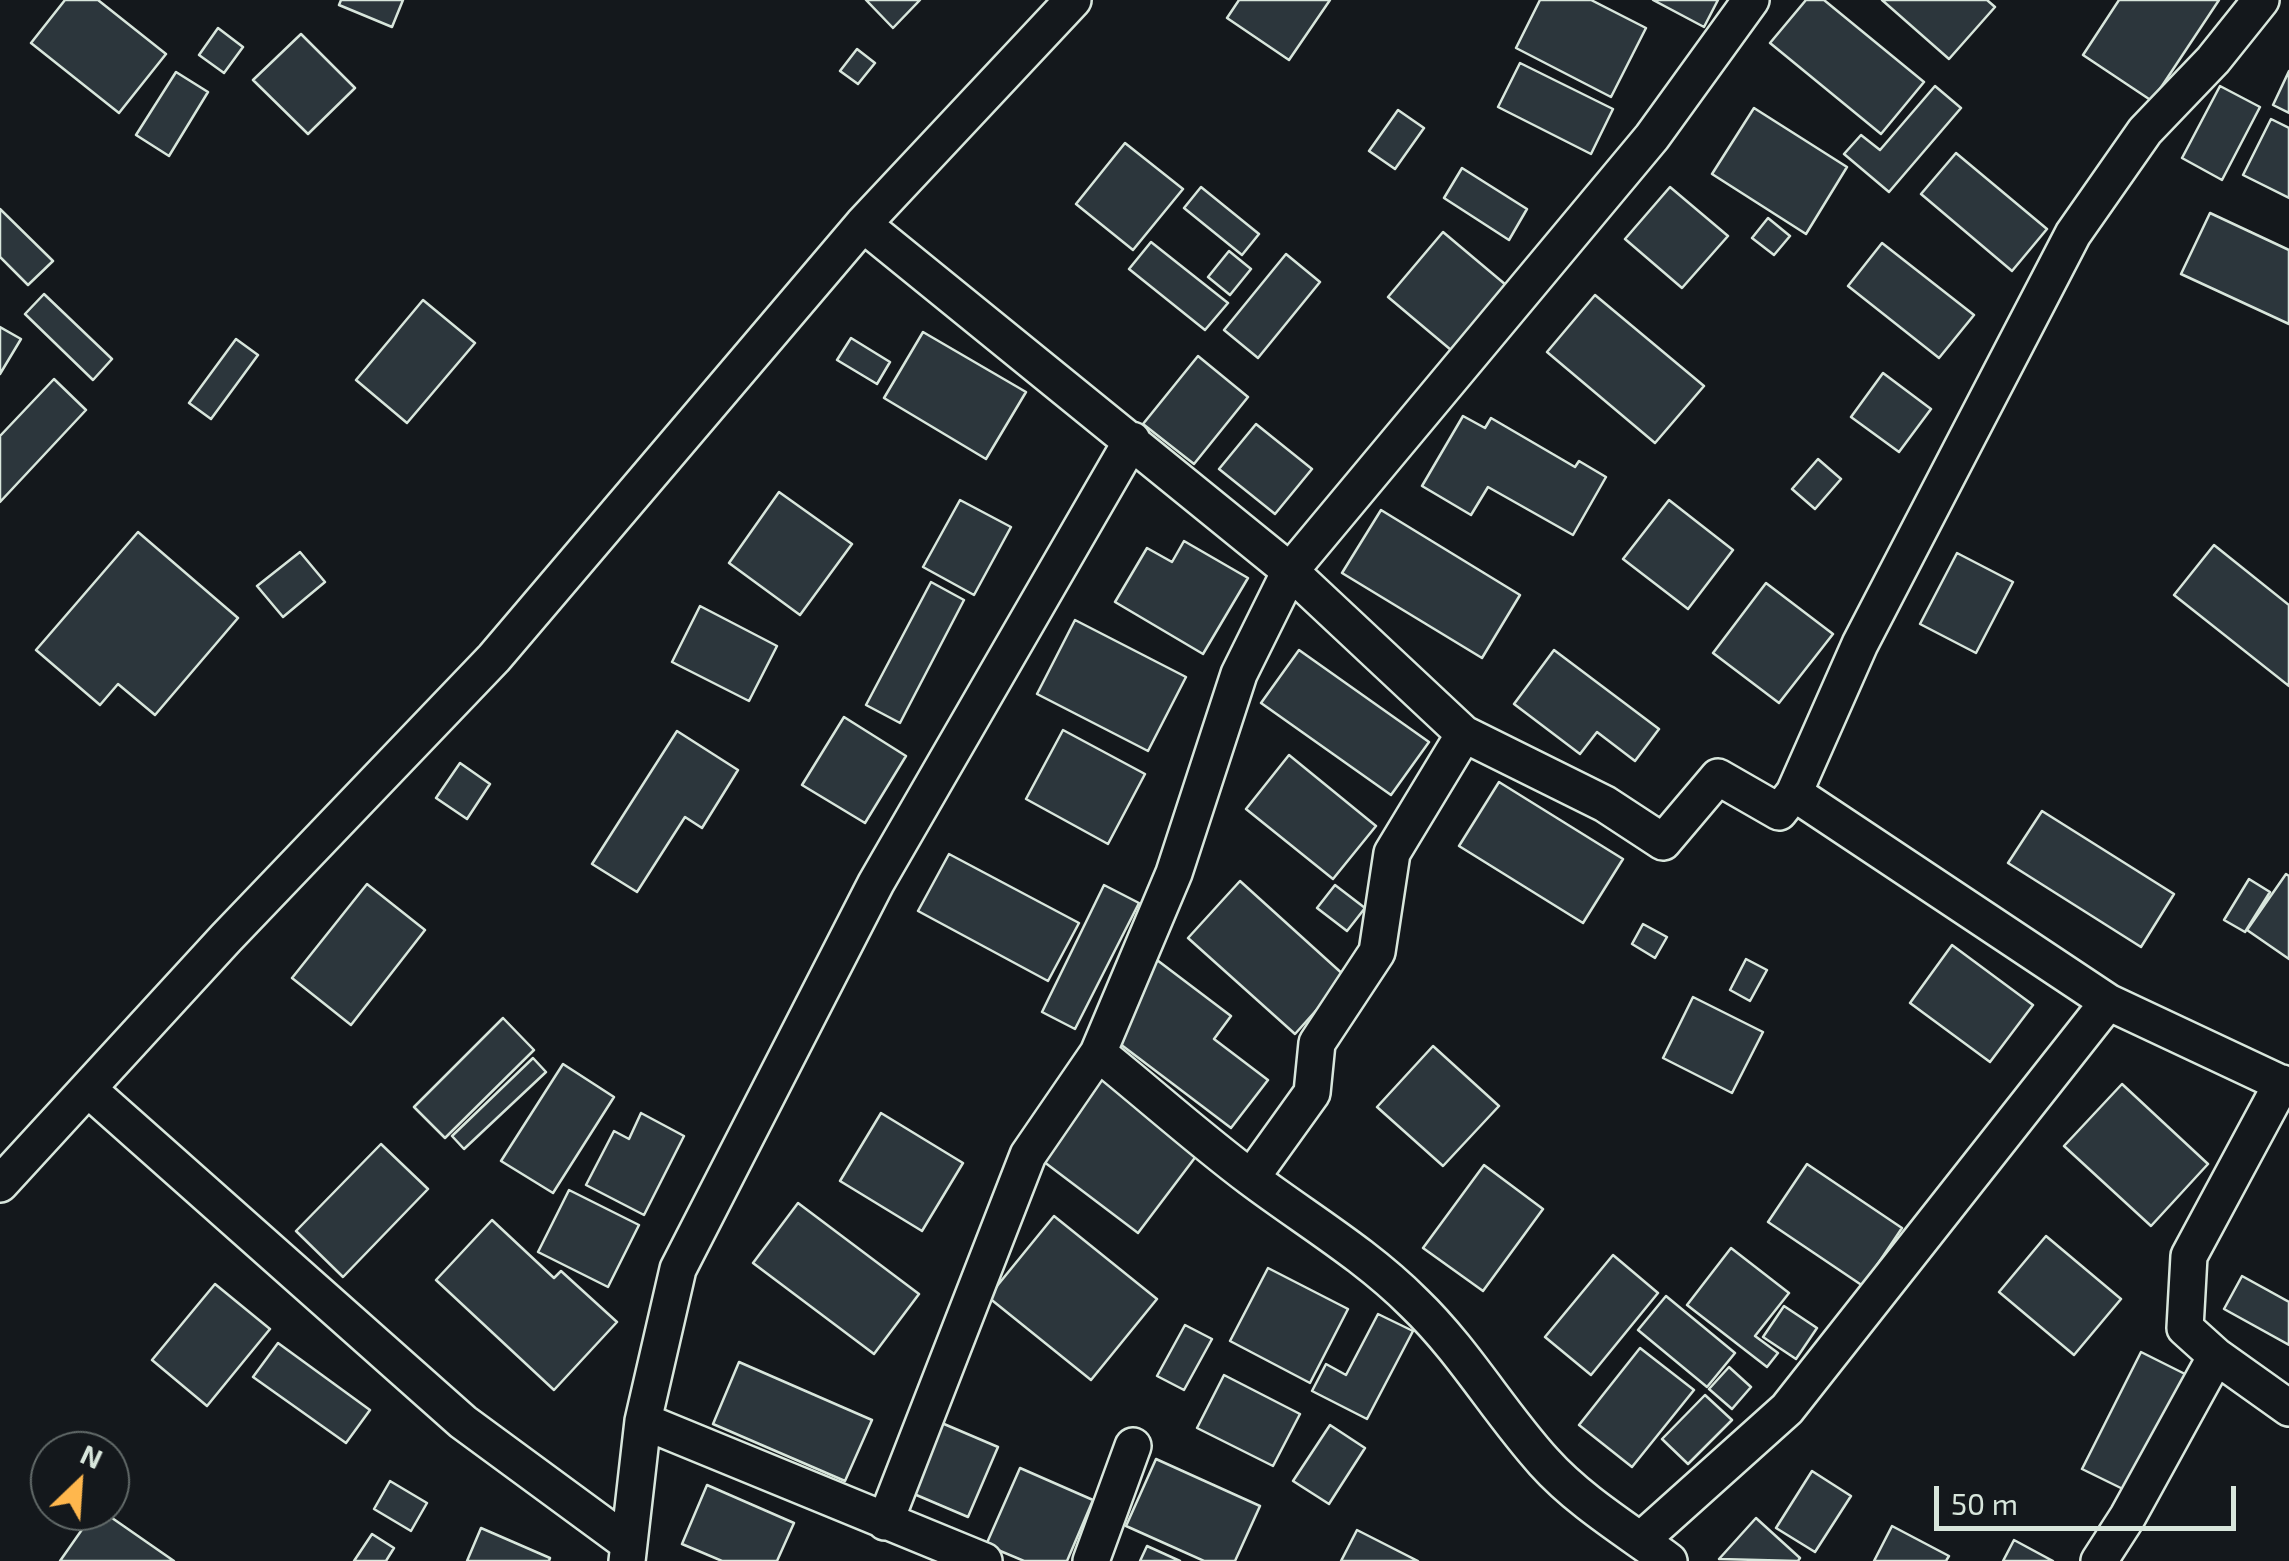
<!DOCTYPE html>
<html>
<head>
<meta charset="utf-8">
<style>
  body { margin:0 }
  #map { position:relative; width:2289px; height:1561px; overflow:hidden; background:#14181c; font-family:"Exo 2",sans-serif }
  canvas { display:block }
  .north { position:absolute; left:30px; top:1431px; width:100px; height:100px; box-sizing:border-box; background:#14181c; border:2px solid #626a69; border-radius:50%; rotate:25deg; font-size:28px; font-weight:700; line-height:40px; text-align:center; color:#d8e6dc }
  .north::after { content:''; display:block; margin:auto; width:35px; height:45px; background:#ffb74d; clip-path:polygon(50% 0,100% 100%,50% 72%,0 100%) }
  .scale { position:absolute; left:1934px; top:1486px; width:302px; height:45px; box-sizing:border-box; border:5px solid #d8e6dc; border-top:0; padding-left:12px; font-size:30px; line-height:35px; white-space:nowrap; color:#d8e6dc; -webkit-text-stroke:8px #14181c; paint-order:stroke }
</style>
</head>
<body>
<div id="map">
<canvas width="2289" height="1561"></canvas>
<div class="north">N</div>
<div class="scale">50 m</div>
</div>
<script>
const g = document.querySelector('canvas').getContext('2d');
g.lineJoin = 'round';
function fillPath(path, color) {
  g.fillStyle = color;
  g.fill(path, 'evenodd');
}
function trace(path, color, width, dash) {
  g.strokeStyle = color;
  g.lineWidth = width;
  g.lineCap = dash ? 'butt' : 'round';
  g.setLineDash(dash || []);
  g.stroke(path);
}
const building = new Path2D(`
  M65,0H98L166,54L119,113L31,43Z
  M341,0H403L392,27L339,5Z
  M866,0H920L893,28Z
  M1239,0H1330L1289,60L1227,18Z
  M1540,0H1591L1646,28L1611,97L1516,48Z
  M1653,0H1718L1704,27Z
  M1806,0H1824L1924,82L1881,134L1770,43Z
  M1882,0H1987L1995,7L1949,59Z
  M2119,0H2219L2152,101L2083,55Z
  M218,28L243,47L224,73L199,55Z
  M301,34L355,88L308,134L253,80Z
  M857,49L875,63L858,84L840,71Z
  M1520,63L1613,109L1591,154L1498,107Z
  M2289,71V113L2273,105Z
  M176,72L208,92L169,156L136,135Z
  M1935,86L1961,108L1889,192L1844,154L1861,135L1880,150Z
  M2220,86L2260,107L2222,180L2182,158Z
  M1754,108L1847,167L1806,234L1712,174Z
  M1398,110L1424,128L1395,169L1369,151Z
  M2271,119L2289,128V198L2243,175Z
  M1125,143L1183,189L1133,250L1076,204Z
  M1956,153L2047,229L2012,271L1921,194Z
  M1462,168L1527,209L1509,240L1444,198Z
  M1201,187L1259,234L1242,255L1184,208Z
  M1670,187L1728,236L1682,288L1625,239Z
  M0,209L53,261L28,285L0,257Z
  M2210,213L2289,250V324L2181,274Z
  M1768,218L1790,236L1774,255L1752,238Z
  M1443,232L1506,285L1451,350L1388,297Z
  M1151,242L1228,303L1205,330L1129,269Z
  M1882,243L1974,315L1939,358L1848,286Z
  M1229,251L1251,269L1230,295L1208,277Z
  M1286,254L1320,282L1258,358L1224,330Z
  M44,294L112,359L93,380L25,314Z
  M1595,295L1704,386L1655,443L1547,352Z
  M423,300L475,343L407,423L356,380Z
  M0,327L21,339L0,374Z
  M923,332L1026,392L986,459L884,398Z
  M851,338L890,362L877,384L837,360Z
  M236,339L258,355L211,419L189,403Z
  M1198,356L1248,397L1194,464L1143,424Z
  M1883,373L1931,409L1899,452L1851,417Z
  M54,379L86,410L0,502V436Z
  M1463,416L1485,428L1491,418L1575,467L1579,461L1606,477L1573,535L1488,487L1471,515L1422,486Z
  M1256,424L1312,469L1275,514L1219,469Z
  M1818,459L1841,479L1815,509L1792,489Z
  M779,492L852,544L800,615L729,563Z
  M960,500L1011,527L974,595L923,567Z
  M1669,500L1733,550L1688,609L1623,559Z
  M1381,510L1520,595L1482,658L1342,573Z
  M138,532L238,618L155,715L118,684L100,705L36,650Z
  M1184,541L1248,578L1203,654L1115,602L1147,548L1172,562Z
  M2214,545L2289,605V686L2174,595Z
  M300,552L325,582L283,617L257,586Z
  M1957,553L2013,582L1976,653L1920,624Z
  M931,582L964,600L900,723L866,705Z
  M1766,583L1833,634L1779,703L1713,653Z
  M700,606L777,646L749,701L672,662Z
  M1075,620L1186,677L1148,751L1037,694Z
  M1299,650L1429,742L1391,795L1261,703Z
  M1554,650L1659,729L1635,761L1597,732L1580,754L1514,704Z
  M844,717L906,756L865,823L802,785Z
  M1063,730L1145,774L1108,844L1026,799Z
  M677,731L738,770L702,828L685,817L637,892L592,864Z
  M1289,755L1376,826L1333,879L1246,809Z
  M460,763L490,784L467,819L436,798Z
  M1499,782L1623,859L1583,923L1459,846Z
  M2042,811L2174,894L2141,947L2008,863Z
  M949,854L1079,923L1048,981L918,911Z
  M2286,874L2289,876V959L2247,930Z
  M2249,879L2270,892L2245,932L2224,920Z
  M1240,881L1346,977L1295,1034L1188,938Z
  M367,884L425,930L351,1025L292,978Z
  M1104,885L1139,903L1075,1029L1042,1012Z
  M1335,885L1365,908L1347,931L1317,908Z
  M1643,924L1667,937L1655,958L1632,944Z
  M1952,945L2033,1005L1990,1062L1910,1003Z
  M1746,959L1767,970L1750,1001L1730,990Z
  M1157,960L1231,1016L1214,1039L1268,1080L1231,1128L1103,1031Z
  M1693,997L1763,1032L1732,1093L1663,1058Z
  M503,1018L534,1050L445,1138L414,1107Z
  M1433,1046L1499,1106L1443,1166L1377,1107Z
  M533,1058L546,1072L464,1149L452,1136Z
  M563,1064L614,1097L553,1193L501,1161Z
  M1096,1067L1203,1147L1138,1233L1031,1152Z
  M2122,1084L2208,1164L2151,1226L2064,1146Z
  M641,1113L684,1136L644,1215L586,1185L614,1131L629,1139Z
  M881,1113L963,1163L922,1231L840,1181Z
  M381,1144L428,1189L343,1277L296,1231Z
  M1807,1164L1902,1228L1863,1286L1768,1222Z
  M1484,1165L1543,1209L1483,1291L1423,1248Z
  M569,1190L639,1225L608,1287L538,1252Z
  M798,1203L919,1294L874,1354L753,1263Z
  M1054,1216L1157,1299L1091,1380L988,1297Z
  M492,1220L554,1278L561,1271L617,1322L554,1390L436,1280Z
  M2046,1236L2121,1299L2074,1355L1999,1292Z
  M1731,1248L1789,1293L1755,1336L1778,1353L1767,1367L1687,1305Z
  M1613,1255L1658,1293L1591,1375L1545,1337Z
  M1268,1268L1348,1309L1310,1383L1230,1341Z
  M2242,1276L2289,1302V1345L2224,1309Z
  M215,1284L270,1329L207,1406L152,1360Z
  M1666,1296L1735,1353L1707,1387L1638,1330Z
  M1784,1306L1817,1328L1796,1359L1763,1337Z
  M1378,1314L1413,1331L1367,1419L1312,1391L1326,1364L1346,1375Z
  M1185,1325L1212,1339L1184,1390L1157,1376Z
  M278,1343L370,1410L346,1443L253,1377Z
  M1640,1348L1694,1390L1632,1467L1579,1425Z
  M2141,1352L2189,1376L2131,1493L2082,1469Z
  M739,1362L872,1420L845,1481L713,1424Z
  M1729,1367L1751,1387L1732,1409L1709,1389Z
  M1224,1375L1300,1414L1273,1466L1197,1428Z
  M1705,1395L1732,1420L1688,1464L1662,1439Z
  M937,1421L998,1447L968,1517L907,1491Z
  M1330,1425L1365,1448L1329,1504L1293,1481Z
  M1156,1459L1260,1506L1235,1561H1204L1126,1526Z
  M1020,1468L1093,1500L1067,1561H1024L986,1545Z
  M1812,1471L1851,1496L1815,1552L1776,1528Z
  M390,1481L427,1503L411,1531L374,1509Z
  M707,1485L794,1523L777,1561H722L682,1544Z
  M95,1511H102L174,1561H60Z
  M1756,1518L1800,1558L1798,1561L1719,1559Z
  M1892,1526L1949,1556L1946,1561H1874Z
  M481,1528L550,1558L549,1561H467Z
  M1357,1530L1418,1561H1341Z
  M372,1534L394,1548L386,1561H354Z
  M2014,1540L2053,1561H2003Z
  M1147,1546L1180,1561H1140Z`);
fillPath(building, '#2c363c');
trace(building, '#d8e6dc', 2.5);
const street = new Path2D(`
  M863,224L1290,571L1464,734L1605,804L1663,842L1718,777L1779,812L1794,793L2108,1002L2289,1087
  M1794,793L1860,644L2073,234L2145,131L2213,60L2261,0
  M1098,1053C1149,1094 1199,1139 1251,1178C1307,1220 1365,1254 1414,1303C1464,1351 1498,1411 1544,1462C1579,1501 1627,1530 1669,1561
  M2282,1083L2189,1256L2185,1328L2216,1356L2289,1408
  M88,1089L463,1422L629,1544
  M1251,1178L1312,1093L1317,1043L1377,952L1392,853L1464,734
  M0,1184L226,938L494,658L863,224L1073,0
  M643,1421L984,1561
  M885,1522L1028,1155L1098,1053L1174,873L1239,674L1290,571L1652,137L1751,0
  M1641,1540L1787,1409L2108,1002
  M627,1561L643,1421L678,1269L876,883L1132,440
  M1091,1561L1133,1446
  M2099,1561L2128,1516L2216,1356`);
trace(street, '#d8e6dc', 40);
trace(street, '#14181c', 35);
</script>
</body>
</html>
